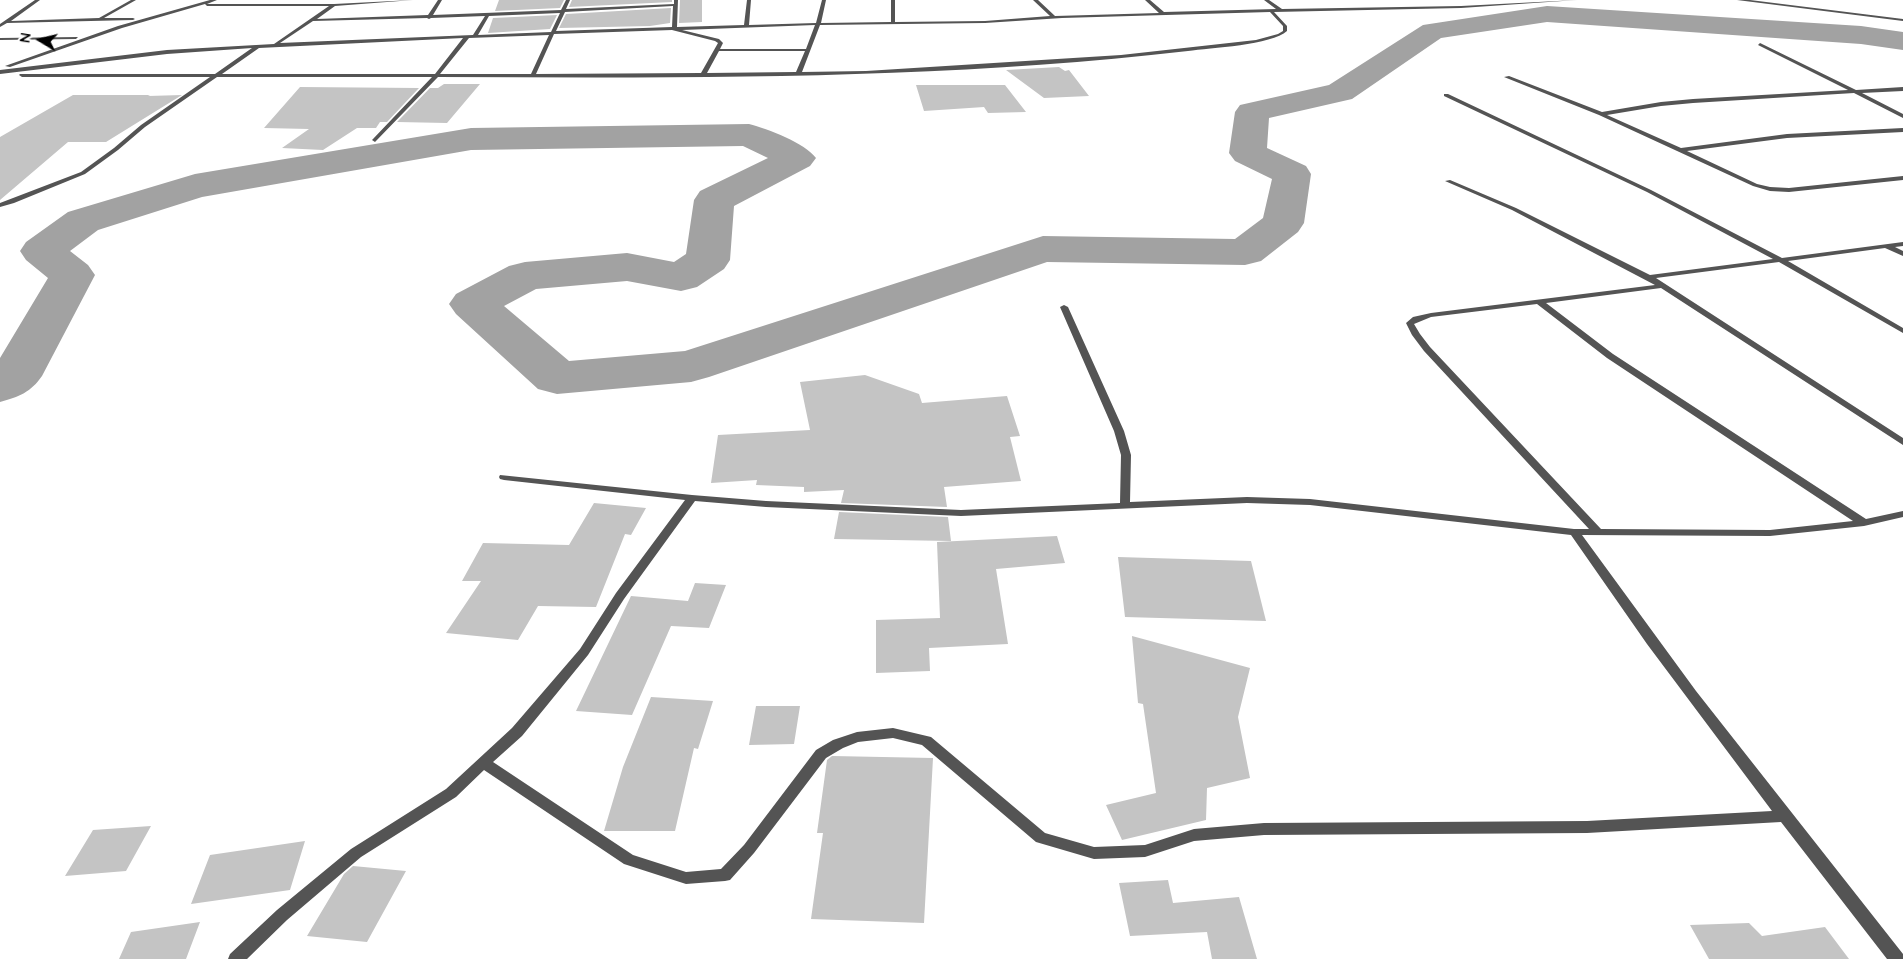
<!DOCTYPE html>
<html>
<head>
<meta charset="utf-8">
<style>
  body { margin:0 }
  #map { position:relative; width:1903px; height:959px; overflow:hidden; background:#fff; font-family:Quicksand,sans-serif }
  canvas { display:block }
  .north { position:absolute; left:15px; top:15px; width:50px; height:50px; -webkit-text-stroke:4px #fff; paint-order:stroke; rotate:279deg; font-size:14px; font-weight:700; line-height:20px; text-align:center; color:#000 }
  .north::after { content:''; display:block; margin:auto; width:18px; height:22px; background:#000; clip-path:polygon(50% 0,100% 100%,50% 72%,0 100%) }
</style>
</head>
<body>
<div id="map">
<canvas width="1903" height="959"></canvas>
<div class="north">N</div>
</div>
<script>
const g = document.querySelector('canvas').getContext('2d');
g.lineJoin = 'round';
function fillPath(path, color) {
  g.fillStyle = color;
  g.fill(path, 'evenodd');
}
fillPath(new Path2D(`
  M1547,6L1861,26L1903,32V50L1861,44L1547,22L1441,38L1352,99L1269,118L1267,148L1306,166L1311,174L1304,223L1298,232L1261,261L1245,265L1047,262L709,377L691,382L557,394L538,389L456,314L449,304L456,294L509,266L525,262L627,253L674,262L686,254L694,200L700,191L768,158L743,146L471,150L202,197L98,230L70,251L88,265L95,275L42,376C31,392 19,397 0,402V358L48,278L26,260L20,251L26,242L68,212L195,174L471,128L749,124C768,129 805,143 816,158L810,166L734,206L730,260L724,269L697,287L681,291L627,281L536,289L504,306L569,361L685,351L1043,236L1235,239L1263,218L1272,179L1235,161L1229,153L1235,112L1240,105L1329,85L1423,25Z`), '#a2a2a2');
fillPath(new Path2D(`
  M499,0H564L560,8L495,11Z
  M572,0H672V2L569,7Z
  M680,0H702V22L679,23Z
  M671,8L670,23L650,26L559,28L566,14Z
  M557,15L550,29L488,33L493,18Z
  M1059,67L1065,71L1069,70L1089,96L1044,98L1006,70Z
  M444,84H480L447,123L397,122L430,88H438Z
  M916,85H1005L1026,112L988,113L984,107L924,111Z
  M300,87L419,88L387,122H380L376,128H357L323,150L282,148L309,129L264,128Z
  M73,95H150L148,96L182,95L106,142H68L0,200V137Z
  M865,375L919,394L922,403L1007,396L1020,436L1010,437L1021,481L944,487L947,507L841,503L844,490L804,492V487L756,485L757,480L711,483L718,435L810,430L800,382Z
  M594,503L646,508L631,535L625,534L596,607L538,606L518,640L446,633L481,581H462L483,543L569,545Z
  M839,512L948,517L951,541L834,539Z
  M1057,536L1065,563L996,569L1008,644L929,648L930,671L876,673V620L940,618L937,542Z
  M1118,557L1251,561L1266,621L1125,617Z
  M695,583L726,585L709,628L671,626L632,715L576,711L631,596L688,601Z
  M1132,636L1250,668L1238,717L1250,778L1207,788L1206,820L1122,840L1106,805L1156,793L1143,704L1138,703Z
  M651,697L713,701L698,749L694,748L675,831H604L623,767Z
  M756,706H800L794,744L749,745Z
  M832,756L933,758L924,923L811,919L823,833H817L827,760Z
  M151,826L126,871L65,876L93,830Z
  M305,841L290,890L191,904L210,855Z
  M353,866L406,871L367,942L307,936L344,874Z
  M1168,880L1173,903L1239,897L1257,959H1212L1207,932L1130,936L1119,883Z
  M200,922L186,959H119L131,932Z
  M1749,923L1762,936L1825,927L1849,959H1709L1690,925Z`), '#c4c4c4');
fillPath(new Path2D(`
  M35,0H40L11,21L99,18L131,0H136L104,18H133L135,19L133,20L7,23L0,27V24Z
  M210,0H217L207,4H334L413,0L335,6L317,19L428,15L438,0H442L433,15L561,10L566,0H570L566,9L674,4V0H678L677,27L744,25L747,0H751L749,25L816,23L822,0H826L821,23L891,22V0H895V22L985,21L1050,16L1033,0H1038L1055,16L1159,13L1145,0H1150L1164,12L1276,9L1264,0H1269L1282,9L1461,6L1577,0L1461,8L1274,12L1287,26V31C1272,45 1210,48 1188,51C938,80 689,78 438,77L375,142L372,140L373,139L432,77H217L145,127L118,150L85,174L14,203L0,207V203L81,172L114,148L141,125L210,77H22L19,75L20,74H215L252,48L167,54L0,74V70L167,50L274,44L329,6H207L205,4L122,28L10,67L5,66L118,26ZM673,6L672,27L556,31L565,12ZM1270,12L1283,26V31L1278,34L1256,40L1121,55L866,71L802,72L820,25L985,23L1062,18ZM560,13L551,32L478,35L489,16ZM485,16L473,35L280,43L313,21L427,18L429,19L431,18ZM815,25L806,49H720L723,43L719,39L682,30ZM672,30L715,41L718,43L701,73L536,74L554,34ZM549,35L531,74H440L469,38ZM463,38L435,74H222L259,48ZM719,51H805L796,72L707,73Z
  M1737,0H1750L1903,19V21Z
  M78,37L76,39L0,40V38Z
  M1760,43L1856,90L1903,87V91L1862,93L1903,114V118L1854,93L1693,103L1661,106L1607,115L1681,148L1787,134L1903,128V132L1787,138L1687,151L1757,184L1770,187L1789,188L1903,176V180L1789,192L1770,191L1753,186L1599,115L1504,77L1509,76L1602,112L1661,102L1693,99L1848,90L1758,45Z
  M1444,94H1448L1651,190L1782,258L1903,242V246L1895,247L1903,251V256L1885,248L1788,261L1903,328V333L1779,262L1656,278L1903,438V445L1661,288L1546,303L1613,354L1866,519L1903,511V517L1864,526L1770,536L1582,535L1696,691L1903,954V959H1887L1781,822L1587,833L1264,835L1194,841L1145,857L1094,859L1036,842L922,745L893,738L858,742L843,748L826,758L754,853L730,880L725,881L686,884L624,864L484,770L456,797L361,857L287,920L247,959H228L230,954L277,910L351,849L446,789L512,728L580,649L616,593L685,500L504,480L500,479L499,477L500,475L692,495L766,501L961,510L1120,503L1121,455L1114,431L1060,307L1064,305L1068,307L1124,431L1131,455L1130,502L1247,497L1310,499L1574,529H1589L1424,351L1412,335L1406,323L1413,317L1431,313L1655,285L1512,210L1445,181L1450,180L1516,208L1650,275L1773,259L1647,192L1444,96ZM1537,304L1607,358L1853,521L1770,530L1601,529L1430,347L1420,334L1414,324L1431,317ZM695,501L766,507L961,516L1247,503L1310,505L1571,535L1647,644L1772,811L1587,821L1264,823L1194,829L1145,845L1094,847L1045,833L931,737L893,728L857,732L833,740L816,750L744,845L721,869L686,872L633,855L493,762L522,736L588,655L624,599Z`), '#545454');
</script>
</body>
</html>
